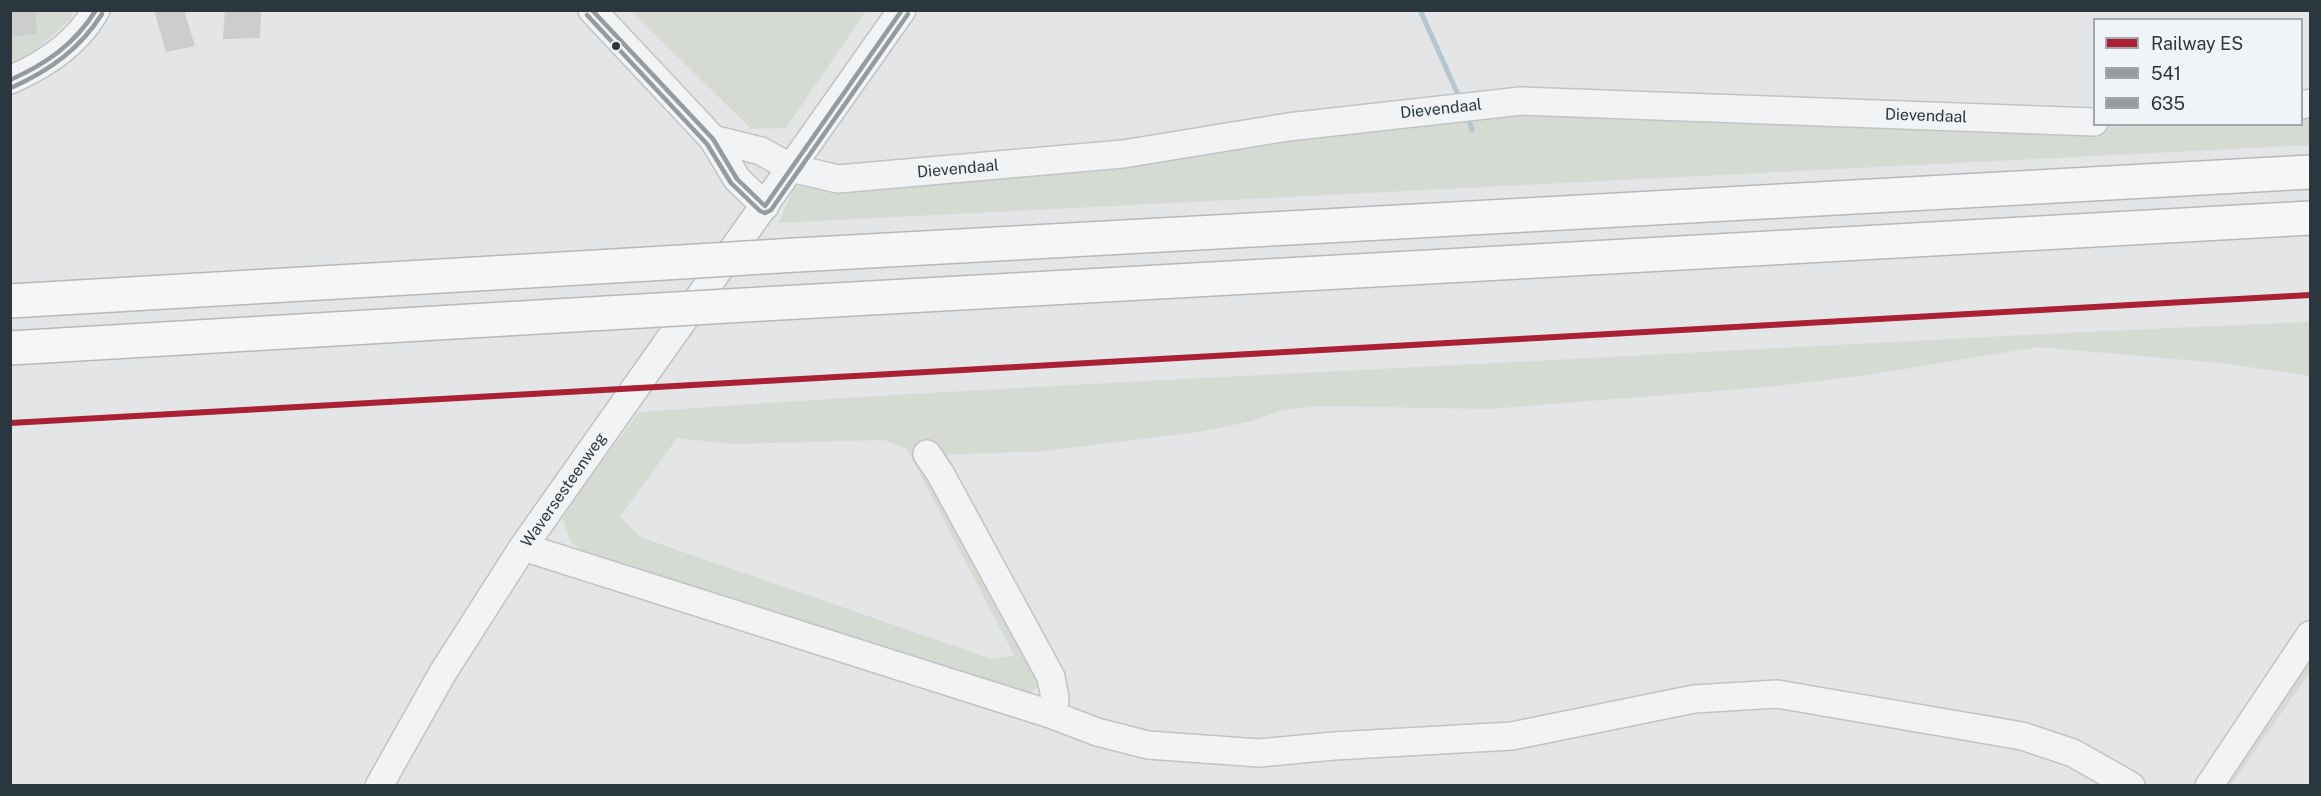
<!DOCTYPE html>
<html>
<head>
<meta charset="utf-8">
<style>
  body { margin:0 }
  #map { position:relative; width:2321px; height:796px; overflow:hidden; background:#e3e5e7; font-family:"Public Sans",sans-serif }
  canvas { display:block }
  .frame { position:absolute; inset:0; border:12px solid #2b373f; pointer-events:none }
  .legend { position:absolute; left:2093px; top:18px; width:210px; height:108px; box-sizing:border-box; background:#f1f4f6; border:2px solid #a2a8ad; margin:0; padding:8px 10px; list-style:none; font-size:18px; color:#2b373f }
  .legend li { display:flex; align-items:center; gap:12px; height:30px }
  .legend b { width:30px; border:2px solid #a2a8ad }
</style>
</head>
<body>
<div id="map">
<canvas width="2321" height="796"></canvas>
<div class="frame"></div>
<ul class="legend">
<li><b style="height:8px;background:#aa2135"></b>Railway ES</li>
<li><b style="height:8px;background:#959b9f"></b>541</li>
<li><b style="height:8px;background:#959b9f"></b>635</li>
</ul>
</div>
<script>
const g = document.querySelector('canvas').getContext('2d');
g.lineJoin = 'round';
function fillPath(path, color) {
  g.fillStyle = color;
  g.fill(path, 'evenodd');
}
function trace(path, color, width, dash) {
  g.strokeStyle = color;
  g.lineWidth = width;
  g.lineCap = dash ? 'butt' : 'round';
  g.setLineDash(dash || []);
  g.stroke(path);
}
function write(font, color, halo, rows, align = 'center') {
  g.font = font + ' "Public Sans",sans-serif';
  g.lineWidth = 4.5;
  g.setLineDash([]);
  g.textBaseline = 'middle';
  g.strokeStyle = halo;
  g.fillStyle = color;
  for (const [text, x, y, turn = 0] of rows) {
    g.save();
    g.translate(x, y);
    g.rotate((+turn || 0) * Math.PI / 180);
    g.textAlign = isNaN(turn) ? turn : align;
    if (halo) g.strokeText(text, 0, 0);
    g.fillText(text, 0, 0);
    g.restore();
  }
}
fillPath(new Path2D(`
  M10,11H73L71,19L30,56L13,63L10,61Z
  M631,11H866L786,128L751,129Z
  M2310,109V145L778,223L795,187L894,178L1510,110L2087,127L2302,124V110Z
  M2310,322V376L2221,363L2038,347L1868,375L1767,387L1489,409L1321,406L1283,410L1252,421L1199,432L1046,451L942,455L1039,668V686L1032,692L1022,696L582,552L570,541L563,519L575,498L639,412C924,391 1210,378 1495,363C1767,349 2039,333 2310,322ZM677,438L731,444L884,440L907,449L1014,655L992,659L640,537L620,517Z
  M2310,647V672L2231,785L2218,786Z`), '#d5dbd3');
trace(new Path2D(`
  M1420,10L1460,99
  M1467,114L1472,130`), '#b4c7d0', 5);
fillPath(new Path2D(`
  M10,10H35L37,34L10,37Z
  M154,10H184L195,46L166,52Z
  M225,10H261L260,38L223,39Z`), '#cbcdcf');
const minor = new Path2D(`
  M592,10L713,139L737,179L765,206
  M10,80C45,65 77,44 96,10
  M2302,105L2310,103
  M713,139L761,151L791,168L838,179L1123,154L1288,127L1521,101L2094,122
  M927,454L940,473L1051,677L1055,698L1053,715
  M523,547L1053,715L1097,732L1148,745L1259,753L1334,746L1512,736L1694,699L1777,694L2022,736L2073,753L2131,786
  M379,786L442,674L523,547L902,10
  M2209,786L2310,635`);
const highway = new Path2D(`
  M796,255L2310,172
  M10,301L648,264
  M762,304L2310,218
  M10,348L607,313`);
trace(minor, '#c1c3c5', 30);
trace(highway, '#b5b9bc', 36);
trace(minor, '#f2f3f4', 27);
trace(highway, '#f6f6f6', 33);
const highwayBridge = new Path2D(`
  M648,264L796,255
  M607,313L762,304`);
trace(highwayBridge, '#b5b9bc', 36, []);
trace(highwayBridge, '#f6f6f6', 33);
trace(new Path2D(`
  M592,10L713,139L737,179L765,206L902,10
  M10,80C46,64 75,44 96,10`), '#959b9f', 4.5);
trace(new Path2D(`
  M587,15L707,144L731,183L760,211L765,213L771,210L908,14
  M13,87C50,70 80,49 102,14`), '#959b9f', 4.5);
trace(new Path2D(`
  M10,423L2310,295`), '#aa2135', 6);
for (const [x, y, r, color] of [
  [616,46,5,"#2b373f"]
]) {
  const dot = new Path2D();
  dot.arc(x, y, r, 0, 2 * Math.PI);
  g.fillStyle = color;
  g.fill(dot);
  trace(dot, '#f1f4f6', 2);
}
write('16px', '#2b373f', '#f1f4f6', [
  ["Dievendaal",1441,109,-6],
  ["Dievendaal",1926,116,2],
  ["Dievendaal",958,169,-5],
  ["Waversesteenweg",564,490,-55]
]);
</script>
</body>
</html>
